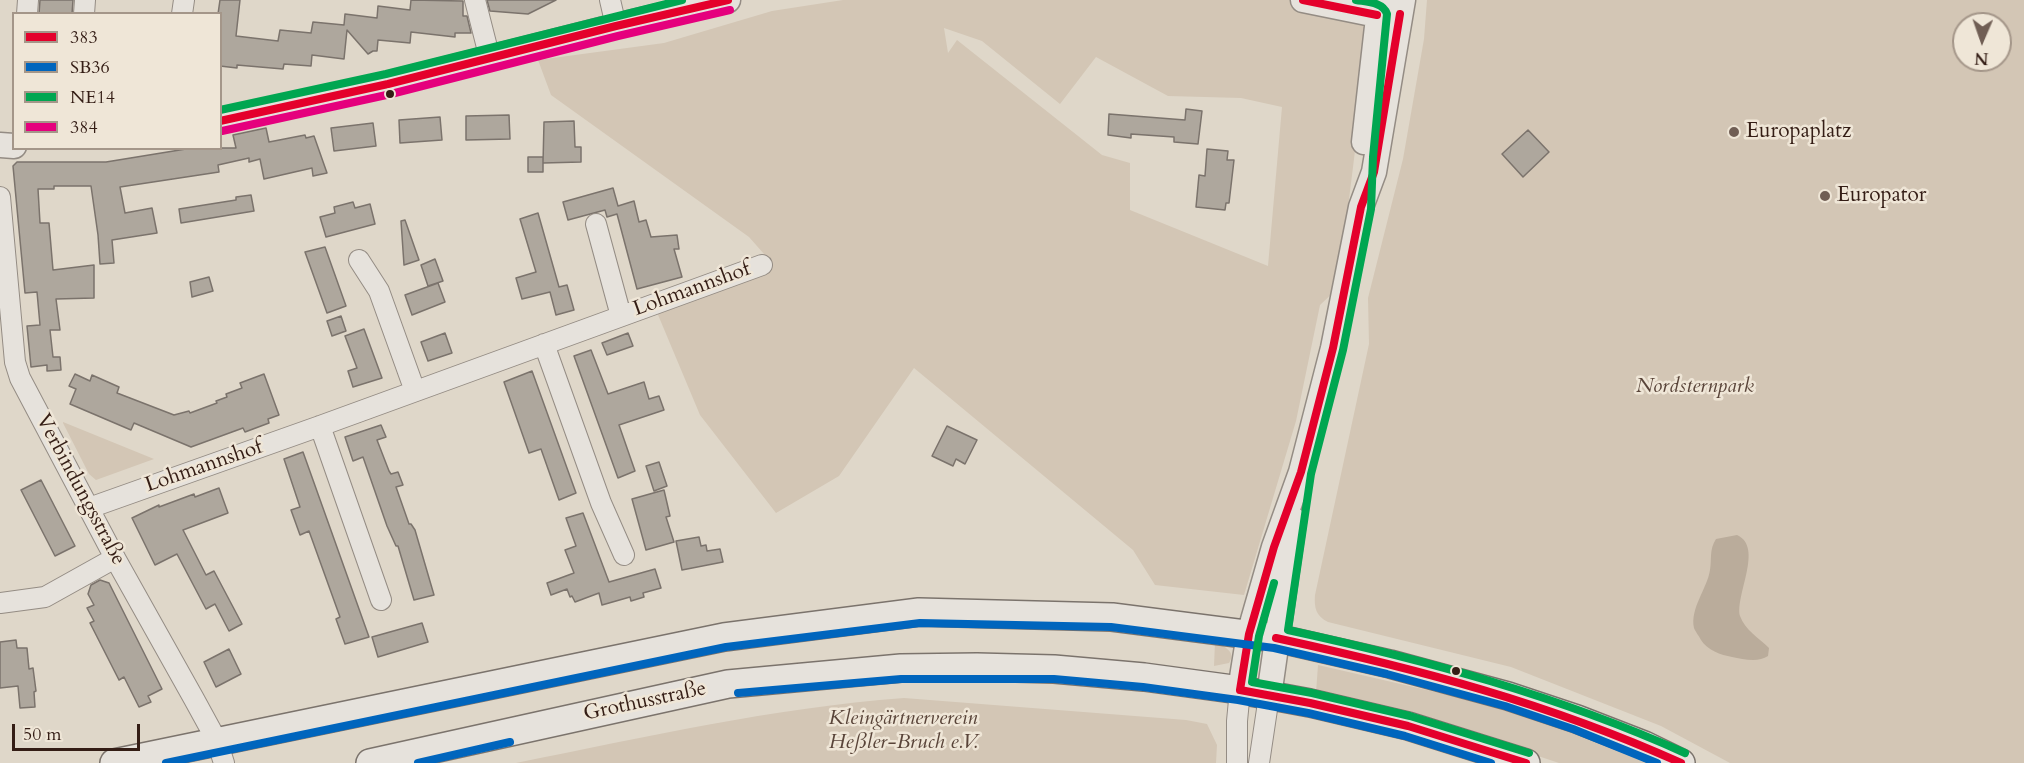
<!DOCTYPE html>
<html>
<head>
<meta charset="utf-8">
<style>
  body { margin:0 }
  #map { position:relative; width:2024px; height:763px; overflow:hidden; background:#dfd7c9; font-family:Cardo,serif }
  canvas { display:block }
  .legend { position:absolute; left:12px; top:12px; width:210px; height:138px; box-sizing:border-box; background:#efe6d7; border:2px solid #a49689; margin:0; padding:8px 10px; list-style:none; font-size:18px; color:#341d15 }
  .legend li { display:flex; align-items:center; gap:12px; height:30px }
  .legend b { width:30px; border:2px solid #a49689 }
  .north { position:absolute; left:1952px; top:12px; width:60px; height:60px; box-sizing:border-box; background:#efe6d7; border:2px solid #a49689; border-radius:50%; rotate:182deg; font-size:16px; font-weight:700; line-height:24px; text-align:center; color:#341d15 }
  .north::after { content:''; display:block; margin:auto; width:21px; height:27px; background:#705e54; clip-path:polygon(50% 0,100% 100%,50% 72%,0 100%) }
  .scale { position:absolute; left:12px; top:724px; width:128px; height:27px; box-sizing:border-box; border:3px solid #341d15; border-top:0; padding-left:8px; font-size:18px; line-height:21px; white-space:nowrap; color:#341d15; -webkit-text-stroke:4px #efe6d7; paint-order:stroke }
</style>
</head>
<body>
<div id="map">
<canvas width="2024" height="763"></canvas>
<ul class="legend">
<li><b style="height:8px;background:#e4002b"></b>383</li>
<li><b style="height:8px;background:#0065bd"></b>SB36</li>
<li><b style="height:8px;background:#00a651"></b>NE14</li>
<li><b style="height:8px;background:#e5007d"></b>384</li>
</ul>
<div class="north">N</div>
<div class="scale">50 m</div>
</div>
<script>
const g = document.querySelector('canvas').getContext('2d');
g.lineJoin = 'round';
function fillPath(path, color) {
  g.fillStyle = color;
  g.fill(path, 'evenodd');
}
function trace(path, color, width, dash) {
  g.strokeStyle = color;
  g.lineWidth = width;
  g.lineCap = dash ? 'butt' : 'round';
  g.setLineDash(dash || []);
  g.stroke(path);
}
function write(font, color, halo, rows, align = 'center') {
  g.font = font + ' Cardo,serif';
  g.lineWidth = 5;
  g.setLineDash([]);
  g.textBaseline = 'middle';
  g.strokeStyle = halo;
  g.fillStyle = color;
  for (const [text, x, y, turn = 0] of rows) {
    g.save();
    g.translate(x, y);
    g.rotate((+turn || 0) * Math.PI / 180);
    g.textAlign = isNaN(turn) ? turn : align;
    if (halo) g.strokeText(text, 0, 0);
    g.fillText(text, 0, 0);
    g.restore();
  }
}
fillPath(new Path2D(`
  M843,0H1375L1369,38L1338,288L1320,305L1296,421L1244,595L1155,585L1133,550L914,368L839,476L776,513L700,415L656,310L772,263L749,237L551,95L538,60L664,43L772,11ZM944,28L982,41L1060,104L1096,57L1168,96L1241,98L1282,107L1268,266L1130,210V163L1102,155L957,40L948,53Z
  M1427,0H2024V763H1730L1661,726L1511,667L1328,622C1316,616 1314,608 1315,595L1369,344L1368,298L1403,159L1424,39ZM1964,24H2000V60H1964Z
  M63,423V422L154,459L96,480L89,474Z
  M1215,642C1224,646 1237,652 1229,663L1214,666Z
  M1318,665L1505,708L1573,728L1654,763H1559L1469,733L1316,693Z
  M904,698L1186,720L1207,724L1217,745L1216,763H516C645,737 773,708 904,698Z`), '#d3c6b5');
fillPath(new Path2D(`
  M1737,535C1764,547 1735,595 1740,616C1745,630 1759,638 1769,648L1768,656C1758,663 1743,659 1732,657C1721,655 1707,650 1701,640C1699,636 1695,631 1694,628C1690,608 1707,589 1710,570C1712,558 1709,550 1716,539Z`), '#baac9b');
const building = new Path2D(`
  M40,0H73L72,14H39Z
  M220,0H240L236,36L278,41L280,30L311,33L313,22L344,25L345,14L377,18L378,6L410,10L411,0L463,1V16H467L471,33H455V37L411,32L410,43L378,40L377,51H373L368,54L347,30L344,59L312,55L311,66L284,64L283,69L237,65V68L220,66V14H218Z
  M487,0H556L528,14L490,11Z
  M1186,109L1202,111L1198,144L1174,142V137L1131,134V138L1108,135L1109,114L1185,120Z
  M509,115L510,139L466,140V116Z
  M440,117L442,140L400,143L399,120Z
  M574,121L575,147H581V162L543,163L544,122Z
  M373,123L376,146L334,151L331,128Z
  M266,128L269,142L305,135L306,138L314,136L327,173L313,176L312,168L264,179L260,159L249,162V158L218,165L219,172L120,187L125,213L152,208L157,233L112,240L114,263L100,264L98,235L91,186H54V189H38L40,223H49L53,270L94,265V298L56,299L60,330H50L53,357H60L61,370L47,371V365L31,367L27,326L40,325L37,292L25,293L13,166L17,162H106L192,148H236L233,135Z
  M1528,130L1549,152L1523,177L1502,154Z
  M1207,149L1228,151L1227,160H1234L1229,203H1226L1225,210L1196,207L1199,175L1205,176Z
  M528,157H543V172H528Z
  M613,188L618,206L634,201L639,222L646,220L651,237L677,235L679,249H674L682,277L637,289L617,214L607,217L605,210L568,220L563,202Z
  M251,195L254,211L181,223L179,209L236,200V197Z
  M353,202L355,208L370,204L375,224L326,237L320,217L335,213L334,207Z
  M538,213L559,287L567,285L574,310L556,315L550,292L522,299L516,278L536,272L520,219Z
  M405,220L419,260L404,265L401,221Z
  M325,247L346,306L327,313L305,252Z
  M435,259L443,281L428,286L421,265Z
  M209,277L213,291L192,297L190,282Z
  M438,283L445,302L412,315L405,295Z
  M341,316L346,331L332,336L327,321Z
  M364,329L382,378L353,387L348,371L357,368L345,336Z
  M445,333L452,353L428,361L421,342Z
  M628,333L633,346L607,355L602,343Z
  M591,350L608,394L644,382L649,399L659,396L664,410L619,425L635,471L618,478L574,356Z
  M532,371L576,493L559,500L541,449L529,453L504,382Z
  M75,374L90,381L92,375L119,387L117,393L174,415L189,411L190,413L217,403L216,401L227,397L226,394L242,388L240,383L264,374L279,415L268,419L269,423L245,432L243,428L191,447L134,423L131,430L70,404L76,389L69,386Z
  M381,425L386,437L377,440L389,471L391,474L398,472L403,485L396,487L409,524H411L415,530L434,595L414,600L398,546H396L387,526L363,457L353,461L345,437Z
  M947,426L977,440L965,464L956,459L953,466L932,456Z
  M303,452L369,637L345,644L336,619L340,617L309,531L300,535L291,510L300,507L284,459Z
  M659,462L667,486L654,491L646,466Z
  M41,480L75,546L55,556L21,490Z
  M219,488L228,513L183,530L206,575L214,571L242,624L229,631L215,604L206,609L177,554L155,565L132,518L159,505V507L194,494L195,497Z
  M664,490L670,516L666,517L674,542L646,550L632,499Z
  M583,513L609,582L655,569L661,588L643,593L644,597L631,601L630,597L602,605L599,593L575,602L572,596L570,597L567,589L551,595L547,583L574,573L565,550L576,546L566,518Z
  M699,537L701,546L706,545L707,551L720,549L723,562L682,570L676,541Z
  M100,580L109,583L162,689L148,696L151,702L139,707L124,677L119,680L90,623L94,621L87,608L94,605L88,594L91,585Z
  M422,623L428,642L378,657L372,637Z
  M16,640L17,648H27L29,669L33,668L36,691L34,692L35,707L20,708L18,686L0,688V642Z
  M229,649L241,674L216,687L204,662Z`);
fillPath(building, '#aea79d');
trace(building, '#7b736c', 1.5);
const minor = new Path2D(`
  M475,0L490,59
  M610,0L616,26
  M27,14L28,0
  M84,14L85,0
  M182,14L184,0
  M0,197L15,362L20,378L115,558L194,699L217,741L224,763
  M596,224L621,316
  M359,260L379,291L415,391
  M544,344L601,503L624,555
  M320,426L381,600
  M89,508L320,426L762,265
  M0,603L45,597L115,558
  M1237,763V721L1240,690
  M1259,763L1269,696`);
const tertiary = new Path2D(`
  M1303,0L1377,15L1392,14
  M220,121L388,84L616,26L728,0
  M1364,142L1380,0
  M0,145L14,146
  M1240,690L1249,634L1274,547L1301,472L1333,348L1361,207L1374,172L1403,0
  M1269,696L1294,520`);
const secondary = new Path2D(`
  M114,763L724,637L919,612L1112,617L1276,638L1390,664L1508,696L1577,719L1644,745L1681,763
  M370,763L728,684L901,668L977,667L1054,669L1144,677L1240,690L1310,703L1408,726L1526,763`);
trace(minor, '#948c84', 22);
trace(tertiary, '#948c84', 27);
trace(secondary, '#7b736c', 30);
trace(minor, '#e6e2dc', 20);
trace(tertiary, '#e6e2dc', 24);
trace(secondary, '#e6e2dc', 27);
trace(new Path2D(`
  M1303,0L1377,15
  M220,121L388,84L616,26L728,0
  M1276,638C1418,669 1548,703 1681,763
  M1240,690L1249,634L1274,547L1301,472L1333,348L1361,207L1374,172L1400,14
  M1240,690L1310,703L1408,726L1526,763`), '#e4002b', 8);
trace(new Path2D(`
  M738,693L901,679H1054L1143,687L1238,700L1308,713L1405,736L1491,763
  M166,763L726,647L920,623L1111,627L1274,648L1387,674L1505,706L1573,729L1657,763
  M418,763L510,742`), '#0065bd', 8);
trace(new Path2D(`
  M1356,0C1367,2 1383,2 1387,14L1373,157L1371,209L1343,350L1311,474L1288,630C1426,660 1556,695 1685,753
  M220,110L386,74L682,0
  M1274,583L1259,636L1252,682L1312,693L1410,716L1529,753`), '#00a651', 8);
trace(new Path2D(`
  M222,131L391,94L618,36L730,10`), '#e5007d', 8);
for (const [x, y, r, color] of [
  [390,94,5,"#341d15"],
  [1734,132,6,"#705e54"],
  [1825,196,6,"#705e54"],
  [1456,671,5,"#341d15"]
]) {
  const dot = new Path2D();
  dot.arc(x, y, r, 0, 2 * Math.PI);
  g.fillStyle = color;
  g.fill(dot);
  trace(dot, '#efe6d7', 2);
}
write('21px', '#341d15', '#efe6d7', [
  ["Europaplatz",1746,132],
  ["Europator",1837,196]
], 'left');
write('21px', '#341d15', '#efe6d7', [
  ["Lohmannshof",692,290,-20],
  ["Lohmannshof",204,467,-19],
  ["Verbindungsstraße",80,490,62],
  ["Grothusstraße",645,702,-12]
]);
write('italic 21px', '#594439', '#efe6d7', [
  ["Nordsternpark",1695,387],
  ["Kleingärtnerverein",903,719],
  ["Heßler-Bruch e.V.",903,743]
]);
</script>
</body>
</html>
